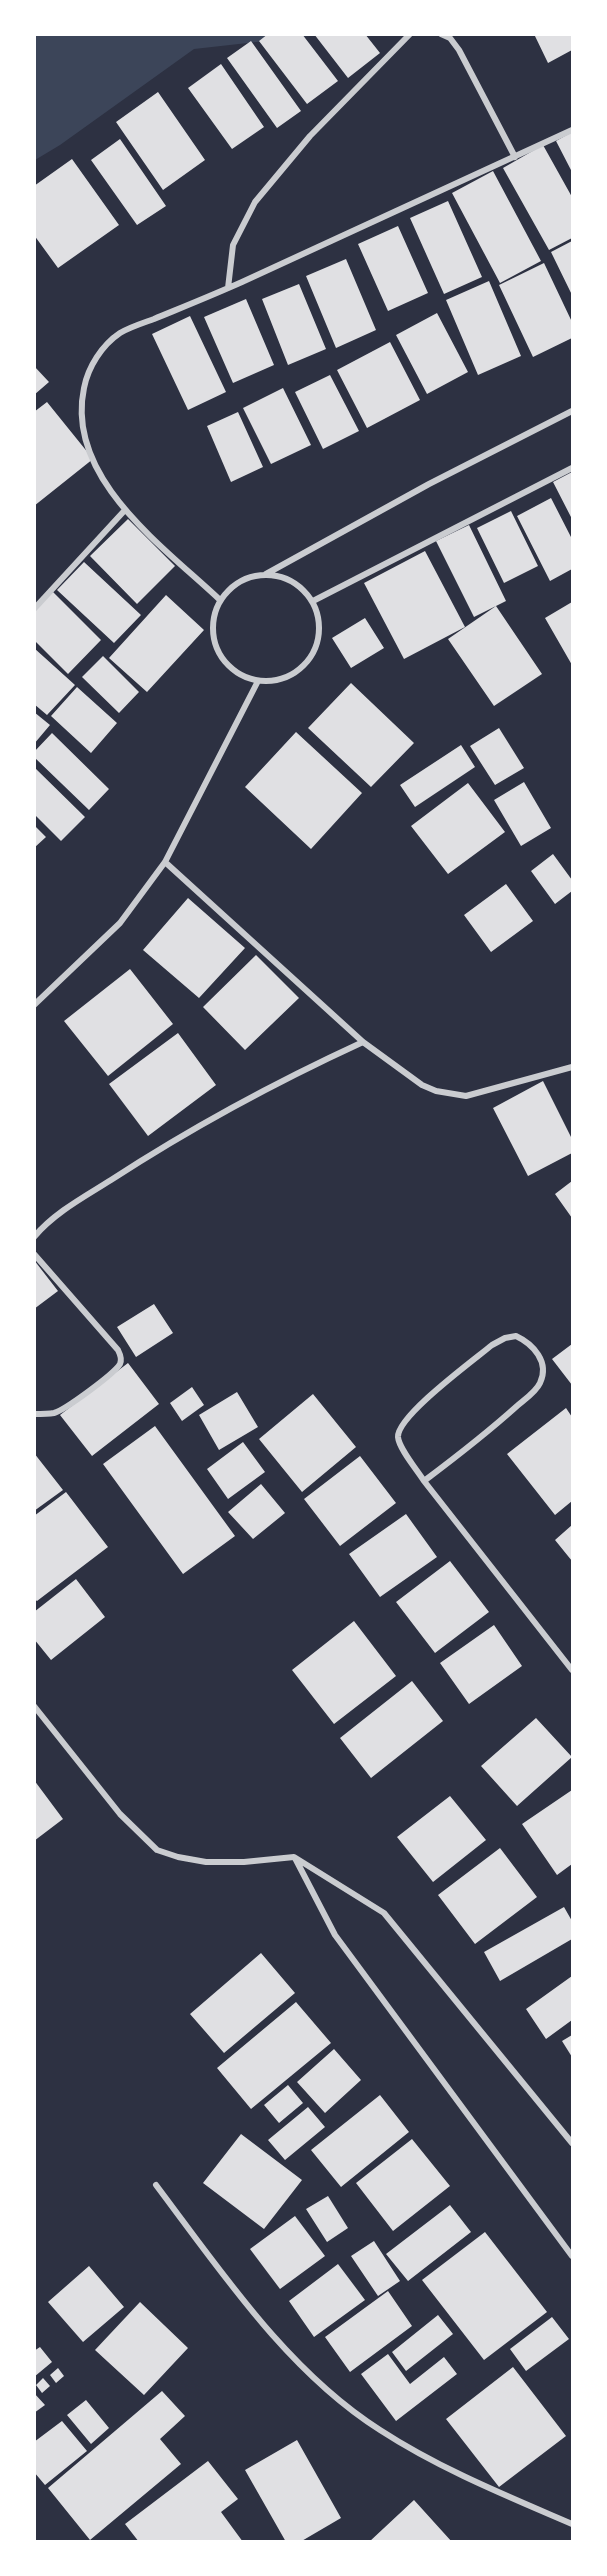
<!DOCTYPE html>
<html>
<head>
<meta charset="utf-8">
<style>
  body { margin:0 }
  #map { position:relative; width:607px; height:2576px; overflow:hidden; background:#2d3142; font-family:Montserrat,sans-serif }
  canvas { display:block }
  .frame { position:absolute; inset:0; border:36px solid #fff; pointer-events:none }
</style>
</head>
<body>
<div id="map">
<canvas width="607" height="2576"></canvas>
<div class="frame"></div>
</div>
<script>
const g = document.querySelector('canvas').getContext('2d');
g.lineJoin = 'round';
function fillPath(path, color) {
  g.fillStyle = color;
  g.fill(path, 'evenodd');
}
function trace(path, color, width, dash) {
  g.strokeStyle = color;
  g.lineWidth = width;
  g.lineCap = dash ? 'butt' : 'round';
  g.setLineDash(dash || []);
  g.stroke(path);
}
fillPath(new Path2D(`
  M35,35H319L194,49L60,145L35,160Z`), '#3c4559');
fillPath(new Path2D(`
  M268,34H302L338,81L307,104L259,41Z
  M314,34H365L380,53L348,78Z
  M534,34H572V50L548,63Z
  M251,41L301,111L277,128L227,58Z
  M221,64L264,127L232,149L188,88Z
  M158,92L205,160L163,190L116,122Z
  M572,132V172L556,141Z
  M120,139L166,206L137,225L91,160Z
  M543,145L572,197V238L549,250L503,168Z
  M72,159L119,225L58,268L34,235V186Z
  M493,171L541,261L500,283L452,193Z
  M448,201L482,277L444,294L410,218Z
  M398,226L428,293L388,311L358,244Z
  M572,241V295L551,252Z
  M346,259L376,330L336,348L306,276Z
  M544,263L572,322V338L533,357L499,285Z
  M489,281L521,356L478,375L446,300Z
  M299,284L326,349L288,365L262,299Z
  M246,299L274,365L233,383L204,317Z
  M437,313L468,372L427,394L396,335Z
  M190,316L226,392L188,410L152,334Z
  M390,342L420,400L367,428L337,370Z
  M34,366L49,382L34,395Z
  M330,375L359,431L323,449L295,392Z
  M283,388L311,445L271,464L243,408Z
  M47,402L93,459L34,506V412Z
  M238,412L263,467L231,482L207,426Z
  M572,472V519L553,482Z
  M551,498L572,539V569L550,581L517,516Z
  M511,511L538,566L504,583L477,528Z
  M128,519L175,566L137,604L90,556Z
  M469,525L506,601L474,617L436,541Z
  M425,551L465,627L404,659L364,583Z
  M84,562L141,615L114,643L57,590Z
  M53,592L101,640L68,674L34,640V611Z
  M166,595L204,630L147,692L109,658Z
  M572,602V665L545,618Z
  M496,606L542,674L494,706L448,639Z
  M365,618L384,648L351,668L332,638Z
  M34,648L75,685L47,715L34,704Z
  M103,656L139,692L119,713L82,677Z
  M351,683L414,743L371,787L308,728Z
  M77,687L117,723L91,753L51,716Z
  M34,712L50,725L34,744Z
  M499,728L524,768L495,785L470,746Z
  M296,732L362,793L311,849L245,787Z
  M52,733L109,789L89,810L34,757V752Z
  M461,745L475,767L415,807L400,785Z
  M34,767L85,817L61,841L34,814Z
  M524,782L551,828L521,846L494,800Z
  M468,783L505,832L448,874L411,826Z
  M34,825L46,837L34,848Z
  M553,854L572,880V891L555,904L531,871Z
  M506,884L533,921L491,952L464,915Z
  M188,898L245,948L199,998L143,950Z
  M256,955L299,998L245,1050L203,1007Z
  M130,969L173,1024L108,1076L64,1021Z
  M178,1033L216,1085L148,1136L109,1084Z
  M543,1081L572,1139V1153L528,1176L493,1108Z
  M572,1181V1218L555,1194Z
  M34,1260L58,1291L34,1309Z
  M154,1304L173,1333L136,1357L117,1327Z
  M572,1344V1385L552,1359Z
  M128,1363L159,1404L92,1456L60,1415Z
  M192,1387L204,1405L182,1421L170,1403Z
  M237,1392L258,1427L219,1450L199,1415Z
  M313,1394L356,1447L302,1492L259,1439Z
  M566,1408L572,1417V1501L555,1515L507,1454Z
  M155,1426L235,1536L183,1574L103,1464Z
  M243,1442L265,1472L228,1499L207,1469Z
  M34,1453L63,1490L34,1511Z
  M360,1456L396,1503L340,1546L304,1499Z
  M261,1484L285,1513L253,1539L228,1512Z
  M66,1492L108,1547L37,1601L34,1599V1516Z
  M406,1514L437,1557L380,1597L349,1554Z
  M572,1525V1561L555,1540Z
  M450,1561L489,1612L435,1653L396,1602Z
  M76,1579L105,1617L51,1660L34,1639V1612Z
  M354,1621L396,1676L334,1724L292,1670Z
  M494,1625L522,1666L469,1704L440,1663Z
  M412,1681L443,1721L371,1778L340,1738Z
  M536,1718L572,1757L517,1806L481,1766Z
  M34,1780L63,1819L34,1841Z
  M572,1790V1864L557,1875L522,1824Z
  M450,1796L486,1840L433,1882L397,1837Z
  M500,1848L537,1897L475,1944L438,1895Z
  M564,1907L572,1921V1939L500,1981L484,1952Z
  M261,1953L295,1993L224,2053L190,2014Z
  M572,1976V2020L546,2039L526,2009Z
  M296,2002L331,2043L251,2109L217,2068Z
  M572,2035V2057L562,2041Z
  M334,2049L361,2080L325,2113L297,2082Z
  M288,2085L303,2103L279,2123L264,2105Z
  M380,2095L409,2132L341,2187L311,2150Z
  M308,2107L325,2127L285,2160L268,2140Z
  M241,2134L302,2180L264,2229L203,2183Z
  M412,2139L450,2186L393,2231L356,2183Z
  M328,2196L348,2228L327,2242L306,2209Z
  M450,2205L471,2232L408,2281L386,2254Z
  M295,2216L325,2256L280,2289L250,2249Z
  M485,2232L547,2312L484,2360L422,2280Z
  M374,2241L400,2281L378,2296L351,2256Z
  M338,2264L365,2300L314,2337L289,2301Z
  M89,2266L124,2307L83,2342L48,2302Z
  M388,2291L412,2326L350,2372L325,2337Z
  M140,2302L188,2348L144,2395L95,2350Z
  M438,2315L453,2334L406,2371L392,2352Z
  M552,2317L569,2339L526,2371L510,2349Z
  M40,2347L52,2362L34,2377V2351Z
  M388,2354L410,2384L444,2357L457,2374L396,2421L361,2374Z
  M513,2367L566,2436L499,2487L446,2419Z
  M58,2368L64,2376L56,2383L50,2375Z
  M43,2378L50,2386L42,2393L36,2385Z
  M162,2391L185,2416L160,2439L181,2464L90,2540L48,2488Z
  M34,2393L45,2405L34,2413Z
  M86,2400L109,2428L91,2444L67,2415Z
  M62,2421L87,2451L45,2485L34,2472V2442Z
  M297,2440L341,2518L300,2542H286L245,2470Z
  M208,2461L238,2499L221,2512L243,2542H139L125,2524Z
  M414,2500L452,2542H369Z`), '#e0e0e3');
trace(new Path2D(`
  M441,34L450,38L459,50L515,157
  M228,288L233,245L255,202L310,136L410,34
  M266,574L429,484L572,411
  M213 628a53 53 0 1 1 106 0a53 53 0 1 1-106 0Z
  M220,600C164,547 65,478 84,388C88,367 102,345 120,333C130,327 143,323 154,319C183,307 213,295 242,282C352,231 462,181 572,130
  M313,601L572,468
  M34,609L125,510
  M165,862L363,1042L422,1085L436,1091L466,1096L572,1067
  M34,1005L120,923L165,862L258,681
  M34,1237C54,1213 84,1197 111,1180C191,1128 276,1082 363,1042
  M34,1254L118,1350C120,1354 122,1360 120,1364C114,1374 65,1410 54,1413C48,1414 41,1414 34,1414
  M516,1336C533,1344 550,1362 540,1383C536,1392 524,1400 517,1406C487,1433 456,1457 424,1481C418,1471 399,1449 398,1437C397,1416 474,1360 492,1345L505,1338Z
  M424,1481L572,1670
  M34,1706L120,1814L157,1850L178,1857L206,1862H244L294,1857L384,1913L572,2143
  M295,1858L335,1935L572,2256
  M156,2185C220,2270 288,2372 380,2430C440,2469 507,2496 572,2524`), '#caccd0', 6);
</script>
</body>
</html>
